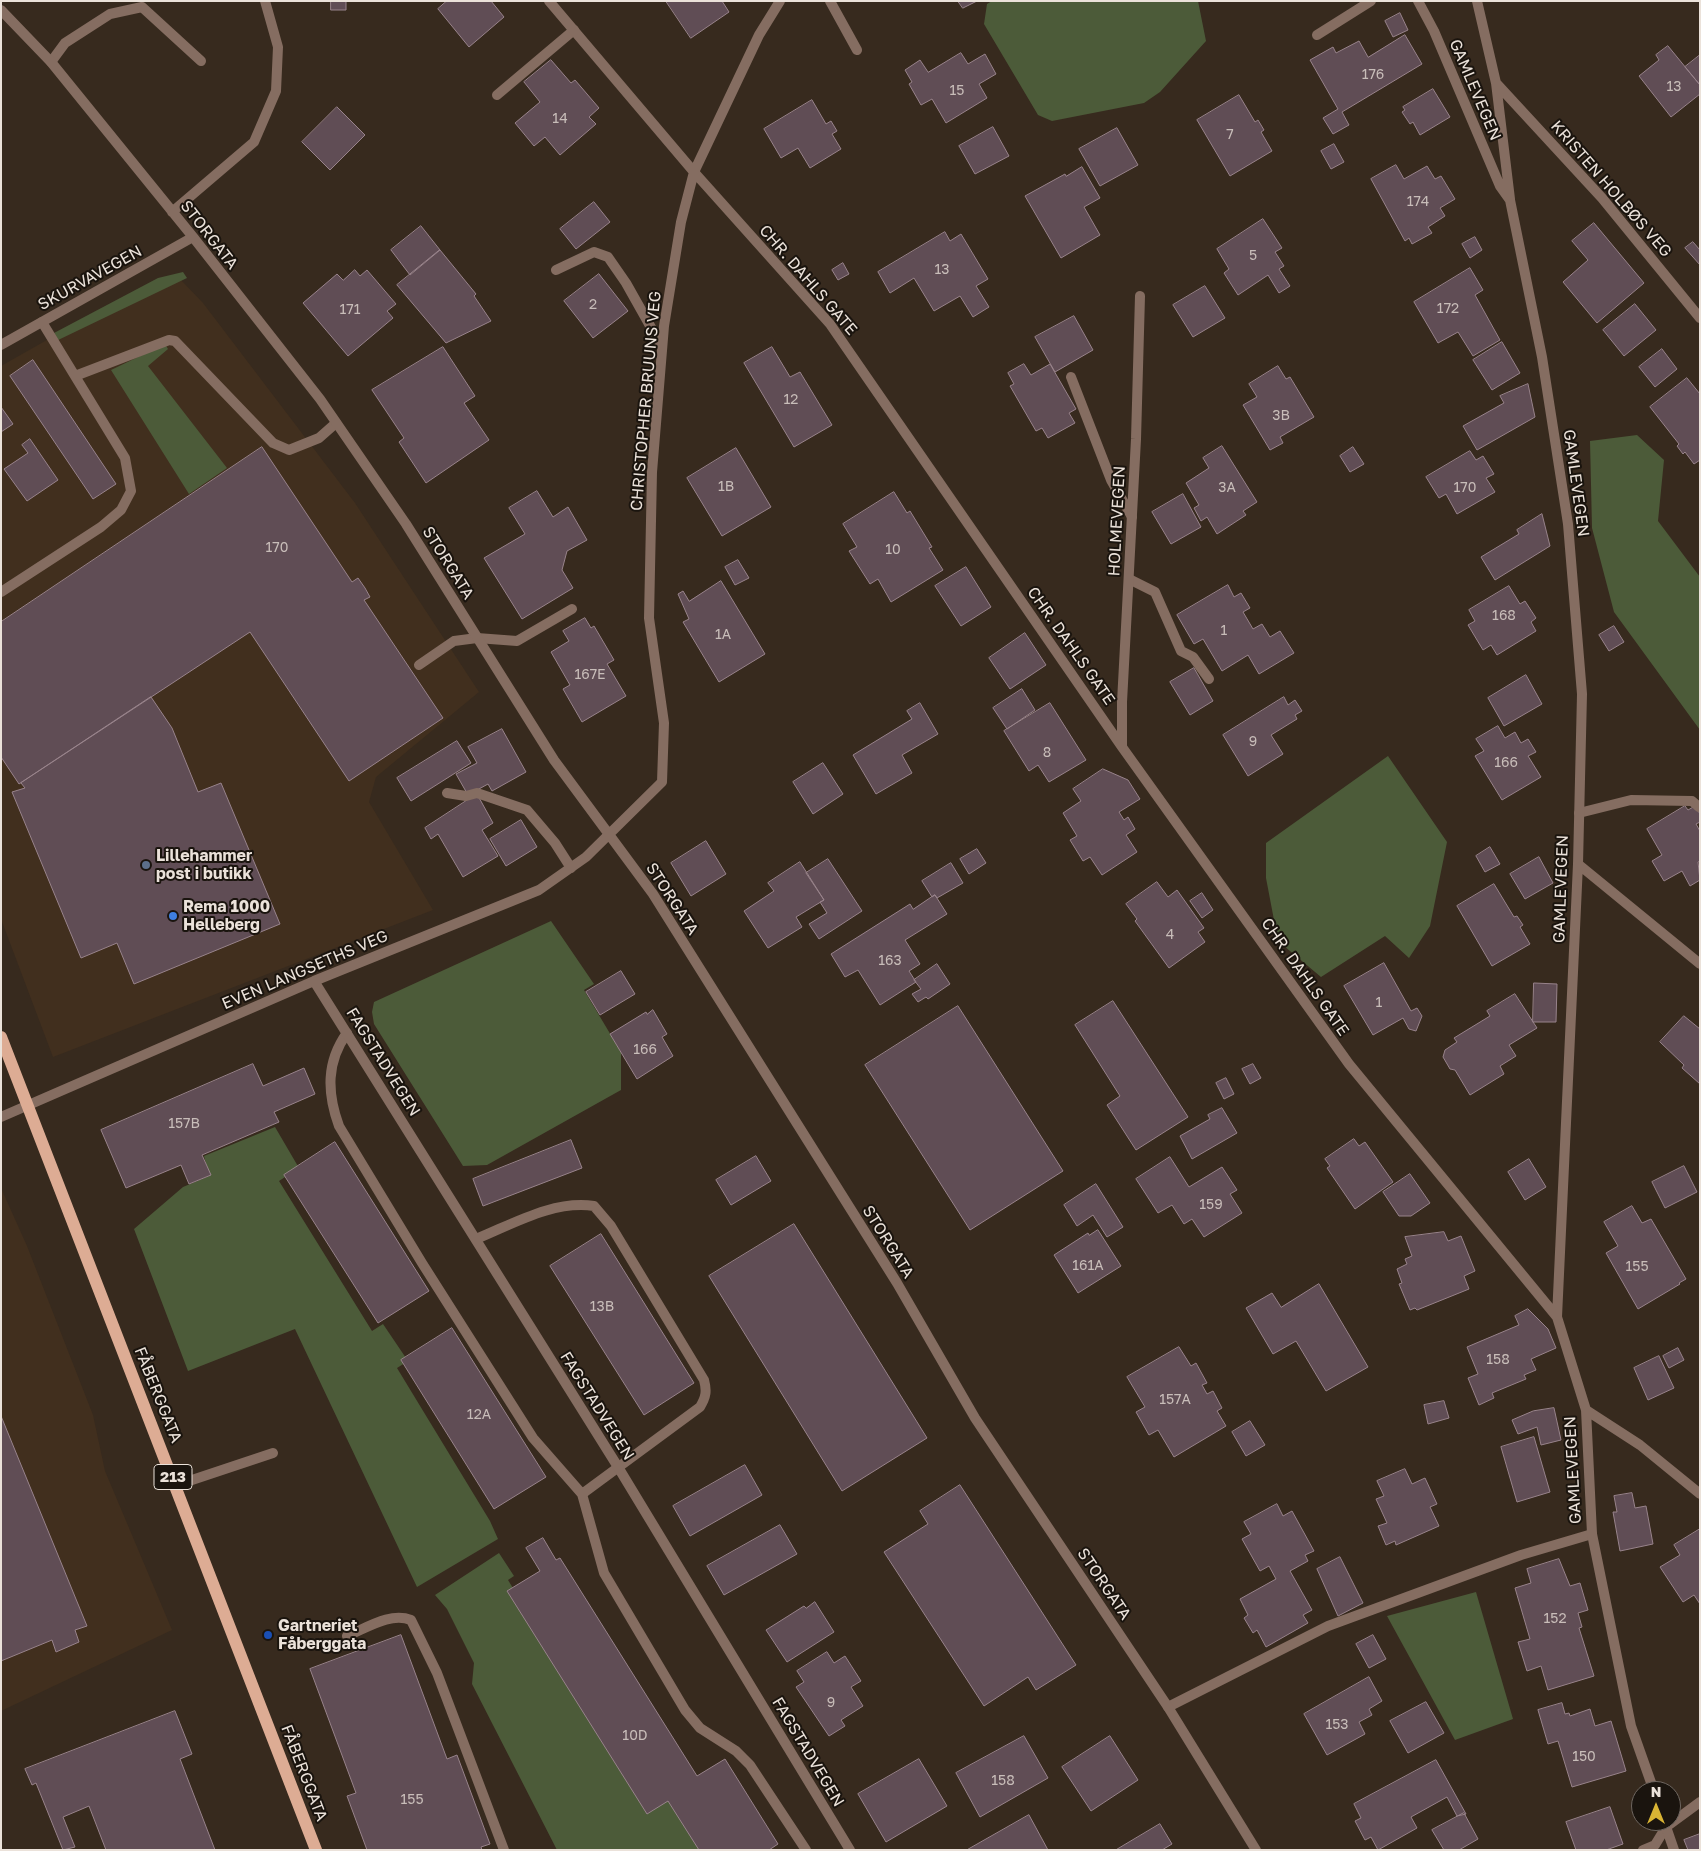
<!DOCTYPE html>
<html>
<head>
<meta charset="utf-8">
<style>
  body { margin:0 }
  #map { position:relative; width:1701px; height:1851px; overflow:hidden; background:#372a1e; font-family:"Golos Text",sans-serif }
  canvas { display:block }
  .frame { position:absolute; inset:0; border:2px solid #ebe2da; pointer-events:none }
  .north { position:absolute; left:1631px; top:1781px; width:50px; height:50px; box-sizing:border-box; background:#1a140e; border:1px solid #6e6660; border-radius:50%; rotate:0deg; font-size:14px; font-weight:700; line-height:20px; text-align:center; color:#ebe2da }
  .north::after { content:''; display:block; margin:auto; width:18px; height:22px; background:#d9b434; clip-path:polygon(50% 0,100% 100%,50% 72%,0 100%) }
</style>
</head>
<body>
<div id="map">
<canvas width="1701" height="1851"></canvas>
<div class="frame"></div>
<div class="north">N</div>
</div>
<script>
const g = document.querySelector('canvas').getContext('2d');
g.lineJoin = 'round';
function fillPath(path, color) {
  g.fillStyle = color;
  g.fill(path, 'evenodd');
}
function trace(path, color, width, dash) {
  g.strokeStyle = color;
  g.lineWidth = width;
  g.lineCap = dash ? 'butt' : 'round';
  g.setLineDash(dash || []);
  g.stroke(path);
}
function write(font, color, halo, rows, align = 'center') {
  g.font = font + ' "Golos Text",sans-serif';
  g.lineWidth = 4;
  g.setLineDash([]);
  g.textBaseline = 'middle';
  g.strokeStyle = halo;
  g.fillStyle = color;
  for (const [text, x, y, turn = 0] of rows) {
    g.save();
    g.translate(x, y);
    g.rotate((+turn || 0) * Math.PI / 180);
    g.textAlign = isNaN(turn) ? turn : align;
    if (halo) g.strokeText(text, 0, 0);
    g.fillText(text, 0, 0);
    g.restore();
  }
}
fillPath(new Path2D(`
  M179,278L203,303L355,503L479,692L376,777L369,802L433,910L53,1057L1,919V366L91,315Z
  M1,1188L27,1246L93,1415L105,1471L172,1630L1,1711Z`), '#412f1e');
fillPath(new Path2D(`
  M992,1H1198L1206,41L1160,92L1144,103L1052,121L1038,115L984,24L987,4Z
  M183,272L187,278L54,342V333L158,278Z
  M165,344L168,349L148,366L227,468L189,494L111,370Z
  M1637,435L1664,460L1658,521L1700,577V730L1614,612L1592,528L1590,441Z
  M1388,756L1447,842L1430,926L1409,958L1385,936L1321,977L1278,941L1266,878V843Z
  M551,921L594,984L584,990L621,1052V1090L487,1165L463,1166L374,1024L372,1012L374,1002Z
  M275,1127L299,1168L279,1181L372,1331L383,1324L408,1361L397,1368L490,1521L498,1539L417,1587L295,1329L188,1371L134,1229L183,1187L209,1176L204,1156Z
  M499,1553L514,1576L508,1580L647,1808L670,1794L704,1850H557L472,1684L474,1663L447,1609L435,1595Z
  M1476,1592L1513,1719L1455,1740L1387,1616Z`), '#4c5b39');
const building = new Path2D(`
  M331,1H346V10H331Z
  M447,1H491L504,17L469,47L438,9Z
  M666,1H722L729,12L691,38Z
  M958,1H977L963,8Z
  M1400,13L1408,30L1393,37L1385,21Z
  M1405,35L1422,64L1342,112L1349,125L1333,134L1323,118L1338,109L1310,60L1333,47L1336,53L1359,41L1368,57Z
  M1668,46L1700,85V94L1671,117L1639,76L1659,60L1656,55Z
  M961,53L968,64L985,54L996,74L979,84L987,98L946,123L932,99L921,105L909,84L912,82L905,70L920,60L928,72Z
  M1700,55V85L1685,67Z
  M551,60L571,83L575,80L599,108L589,117L596,124L560,155L545,137L534,146L515,123L540,102L524,82Z
  M1433,89L1450,117L1420,135L1413,122L1410,124L1402,112L1405,110L1403,107Z
  M1239,95L1255,122L1258,120L1264,130L1261,132L1272,151L1230,176L1197,120Z
  M812,100L826,124L831,121L837,131L832,134L841,149L810,168L798,148L781,158L764,129Z
  M337,107L365,135L330,170L302,142Z
  M993,127L1009,156L975,174L959,146Z
  M1117,128L1138,165L1100,186L1079,149Z
  M1334,144L1344,162L1331,169L1321,151Z
  M1396,165L1404,179L1427,166L1435,179L1441,176L1455,199L1440,208L1445,216L1428,227L1432,233L1412,244L1409,238L1405,241L1371,179Z
  M1082,167L1100,198L1084,207L1100,235L1061,258L1025,196L1065,174L1066,176Z
  M594,202L610,222L576,249L560,229Z
  M1263,219L1282,248L1275,252L1284,266L1279,269L1290,286L1279,293L1268,275L1238,295L1224,273L1229,269L1217,249Z
  M1594,223L1644,283L1597,323L1563,282L1588,260L1572,241Z
  M421,226L440,250L410,275L391,250Z
  M945,232L950,241L961,234L988,279L976,286L989,307L973,317L960,296L934,311L914,278L890,293L878,272Z
  M1475,237L1482,250L1470,258L1462,244Z
  M1693,242L1700,250V265L1685,248Z
  M440,250L476,294L474,296L491,321L446,343L397,285Z
  M843,263L849,274L838,280L832,270Z
  M1470,268L1483,290L1475,295L1500,340L1473,356L1458,332L1438,343L1414,302Z
  M355,270L360,276L367,270L396,304L387,311L393,318L348,356L303,303L337,274L343,280Z
  M599,274L628,311L593,338L564,301Z
  M1205,286L1225,318L1193,337L1173,305Z
  M1635,304L1656,330L1624,356L1603,330Z
  M1074,316L1093,350L1055,372L1035,337Z
  M1502,342L1520,373L1492,390L1473,360Z
  M443,347L475,396L464,403L489,440L426,483L399,442L404,438L372,390Z
  M772,347L790,377L800,372L832,425L794,447L744,363Z
  M1662,349L1677,369L1655,387L1639,367Z
  M33,360L116,484L93,499L10,376Z
  M1024,364L1031,375L1050,364L1076,409L1069,413L1075,423L1048,438L1042,428L1036,431L1010,386L1014,384L1008,373Z
  M1278,366L1286,379L1290,377L1314,417L1280,437L1283,443L1270,450L1243,405L1257,397L1249,384Z
  M1687,378L1700,394V460L1694,464L1685,452L1683,454L1677,446L1679,444L1650,407Z
  M1528,384L1535,417L1477,450L1463,426L1504,403L1500,396Z
  M1,407L13,424L1,432Z
  M30,439L58,480L27,501L4,469L28,453L22,445Z
  M1222,446L1257,502L1243,511L1246,515L1217,534L1207,517L1201,521L1194,508L1199,505L1186,483L1209,468L1203,458Z
  M262,447L352,582L358,578L365,588L370,597L364,600L443,718L349,781L250,632L19,784L1,757V622Z
  M1353,447L1364,464L1350,472L1340,456Z
  M736,448L771,507L722,536L687,478Z
  M1470,451L1476,460L1483,456L1494,474L1486,478L1495,492L1457,514L1446,494L1439,498L1426,477Z
  M537,491L553,517L568,507L587,540L567,551L562,570L573,588L522,619L484,558L525,534L509,508Z
  M894,492L907,513L910,511L932,547L929,548L943,570L891,602L878,579L870,584L849,551L857,547L843,524Z
  M1183,494L1201,527L1171,544L1152,512Z
  M1542,514L1550,546L1495,580L1481,557L1519,534L1517,530Z
  M738,560L749,578L735,585L725,567Z
  M966,567L991,607L961,626L935,586Z
  M721,581L765,654L719,682L683,622L689,619L678,594L683,591L689,601Z
  M1228,585L1234,597L1241,593L1250,608L1243,612L1253,629L1262,624L1270,637L1280,631L1294,653L1259,674L1248,655L1222,671L1203,639L1194,644L1177,615Z
  M1509,586L1520,604L1525,601L1536,618L1531,622L1536,631L1497,655L1491,645L1483,650L1468,625L1475,621L1469,610Z
  M585,618L591,628L594,626L614,660L607,664L626,696L582,722L563,689L570,685L551,652L569,641L563,631Z
  M1614,626L1624,642L1609,651L1599,635Z
  M1025,633L1046,665L1010,689L989,658Z
  M1194,668L1213,701L1190,715L1170,682Z
  M1526,675L1542,704L1504,726L1488,698Z
  M1022,689L1035,710L1007,729L993,708Z
  M151,697L172,728L198,792L221,783L280,924L134,984L117,943L81,958L12,792L25,788L21,783Z
  M1284,697L1288,705L1295,700L1302,711L1295,715L1297,719L1271,735L1283,754L1248,776L1223,735Z
  M920,703L938,734L902,755L912,773L876,794L853,755L912,719L907,711Z
  M1050,703L1086,760L1049,782L1038,765L1029,771L1004,731Z
  M1498,726L1505,738L1515,732L1521,743L1528,739L1536,752L1528,756L1541,777L1502,800L1475,756L1484,751L1476,739Z
  M502,729L526,772L492,791L488,784L468,795L456,774L477,763L468,747Z
  M457,741L471,763L411,801L397,778Z
  M823,763L843,794L813,814L793,782Z
  M1103,769L1128,780L1140,799L1119,812L1124,820L1128,817L1135,829L1126,835L1137,852L1102,875L1090,857L1083,861L1070,840L1077,836L1063,813L1081,801L1073,789Z
  M477,794L493,823L482,830L498,856L463,877L438,834L431,839L425,828Z
  M1685,806L1688,810L1695,806L1700,814V822L1696,824L1700,831V861L1698,862L1700,880L1690,886L1682,871L1664,881L1652,861L1662,855L1647,829Z
  M521,820L537,847L506,866L490,839Z
  M706,841L726,874L691,896L671,863Z
  M1490,847L1500,864L1485,872L1476,856Z
  M977,849L986,863L969,874L960,859Z
  M1539,857L1553,883L1525,899L1510,874Z
  M828,859L862,911L819,939L809,924L827,913L820,902L824,900L806,873Z
  M800,862L824,900L796,917L802,927L768,948L744,911L774,891L768,883Z
  M951,863L963,883L937,898L935,895L932,897L922,881Z
  M1157,882L1168,897L1177,890L1204,928L1198,932L1205,942L1169,968L1135,921L1137,919L1126,904Z
  M1494,884L1514,917L1517,916L1523,925L1520,927L1530,944L1492,966L1457,906Z
  M1202,893L1213,910L1202,918L1190,901Z
  M935,895L947,914L905,940L920,964L909,971L916,982L880,1005L858,970L845,977L831,954L910,904L913,909Z
  M1384,963L1411,1011L1417,1008L1422,1016L1416,1031L1409,1029L1403,1018L1373,1035L1344,986Z
  M937,964L950,984L928,999L926,997L918,1002L912,994L921,989L914,980Z
  M621,971L635,994L600,1015L586,992Z
  M1534,983L1557,984L1556,1022H1533Z
  M1515,994L1537,1028L1509,1045L1516,1056L1500,1066L1504,1074L1470,1095L1455,1070L1450,1069L1443,1057L1445,1050L1457,1042L1454,1038L1490,1016L1487,1011Z
  M1113,1001L1188,1117L1136,1150L1107,1105L1120,1096L1075,1025Z
  M958,1006L1063,1171L970,1230L865,1065Z
  M653,1010L667,1034L662,1037L673,1056L637,1079L610,1034L646,1012L647,1014Z
  M1684,1016L1700,1029V1084L1682,1068L1684,1065L1660,1042Z
  M253,1064L263,1086L304,1068L315,1094L274,1112L279,1122L202,1155L211,1175L189,1184L181,1165L126,1188L101,1130Z
  M1253,1064L1261,1078L1250,1084L1242,1069Z
  M1226,1078L1234,1094L1224,1099L1216,1083Z
  M1222,1108L1237,1133L1192,1159L1180,1136L1210,1119L1208,1115Z
  M1354,1139L1359,1146L1365,1142L1393,1182L1355,1209L1327,1168L1330,1166L1325,1159Z
  M571,1140L582,1168L483,1206L473,1179Z
  M335,1142L429,1291L378,1323L284,1175Z
  M756,1156L771,1181L731,1205L716,1180Z
  M1170,1157L1189,1187L1222,1167L1237,1190L1230,1194L1242,1213L1204,1237L1192,1219L1184,1224L1172,1205L1158,1213L1136,1179Z
  M1529,1159L1546,1187L1525,1200L1508,1172Z
  M1684,1166L1697,1192L1665,1208L1652,1182Z
  M1410,1174L1430,1203L1411,1216H1399L1383,1192Z
  M1096,1184L1123,1227L1107,1237L1093,1215L1077,1226L1064,1205Z
  M1632,1206L1642,1223L1651,1219L1686,1279L1679,1283L1680,1284L1638,1309L1606,1253L1618,1246L1604,1222Z
  M794,1224L927,1438L842,1491L709,1276Z
  M1098,1230L1121,1266L1078,1293L1054,1255L1088,1233L1089,1235Z
  M1444,1232L1448,1241L1461,1236L1475,1271L1464,1276L1469,1289L1417,1310L1415,1308L1410,1310L1399,1284L1402,1283L1397,1269L1407,1264L1405,1259L1412,1256L1405,1237Z
  M601,1234L694,1383L644,1415L550,1266Z
  M1319,1284L1368,1367L1326,1391L1296,1341L1273,1354L1246,1308L1272,1293L1281,1307Z
  M1528,1309L1548,1329L1556,1348L1531,1359L1536,1370L1524,1375L1526,1379L1492,1393L1494,1398L1479,1405L1468,1378L1478,1374L1467,1347L1519,1325L1515,1316Z
  M452,1328L546,1477L494,1509L401,1360Z
  M1179,1347L1191,1366L1196,1363L1207,1383L1202,1385L1207,1394L1213,1391L1222,1408L1217,1411L1226,1426L1174,1457L1158,1430L1149,1435L1136,1412L1145,1407L1127,1377Z
  M1678,1348L1684,1360L1669,1368L1663,1356Z
  M1659,1356L1674,1388L1648,1400L1634,1368Z
  M1444,1401L1449,1418L1428,1424L1424,1405Z
  M1554,1408L1561,1440L1541,1445L1537,1427L1518,1434L1512,1420L1533,1411Z
  M1,1416L87,1626L75,1630L79,1642L56,1652L52,1640L1,1661Z
  M1250,1421L1265,1445L1246,1456L1232,1432Z
  M1534,1437L1550,1492L1517,1502L1501,1447Z
  M745,1465L762,1495L690,1536L673,1506Z
  M1405,1469L1412,1484L1425,1478L1437,1504L1430,1507L1439,1526L1396,1545L1395,1541L1386,1545L1378,1526L1387,1523L1376,1499L1384,1496L1377,1481Z
  M960,1485L1076,1665L1036,1690L1028,1677L984,1706L884,1552L928,1524L920,1511Z
  M1632,1493L1635,1508L1646,1506L1653,1544L1620,1551L1613,1512H1617L1614,1496Z
  M1277,1504L1283,1516L1292,1511L1314,1551L1305,1555L1308,1561L1290,1571L1312,1610L1303,1615L1308,1623L1266,1647L1257,1630L1253,1633L1244,1618L1248,1615L1240,1599L1276,1579L1269,1566L1260,1571L1242,1539L1251,1534L1244,1522Z
  M780,1525L797,1554L724,1595L707,1566Z
  M1700,1529V1604L1694,1595L1683,1602L1660,1567L1680,1555L1674,1545Z
  M543,1538L556,1560L560,1558L697,1776L725,1759L778,1844L769,1850H699L668,1801L647,1814L507,1591L540,1571L526,1548Z
  M1340,1557L1363,1603L1338,1616L1317,1569Z
  M1559,1559L1570,1586L1580,1583L1588,1610L1578,1613L1582,1627L1579,1628L1594,1676L1548,1690L1541,1666L1527,1671L1518,1642L1530,1639L1515,1588L1531,1583L1527,1569Z
  M815,1602L834,1632L787,1662L766,1630L804,1606L806,1608Z
  M401,1635L447,1759L457,1755L490,1844L481,1847L482,1850H367L347,1796L356,1793L310,1669Z
  M1373,1635L1386,1659L1369,1668L1356,1644Z
  M827,1652L834,1663L845,1656L861,1681L851,1687L863,1706L841,1720L845,1726L829,1736L796,1687L804,1682L797,1671Z
  M1369,1677L1382,1701L1369,1709L1372,1715L1359,1722L1365,1734L1327,1755L1304,1714Z
  M1426,1702L1444,1733L1408,1753L1390,1721Z
  M1562,1703L1565,1714L1569,1713L1570,1716L1590,1709L1595,1726L1611,1721L1626,1771L1572,1787L1558,1741L1548,1744L1538,1710Z
  M175,1711L192,1754L180,1759L215,1850H106L89,1806L63,1817L75,1847L63,1850L36,1783L32,1785L25,1769Z
  M1024,1736L1048,1778L980,1817L956,1773Z
  M1110,1736L1138,1780L1091,1811L1062,1767Z
  M919,1759L947,1806L886,1842L858,1794Z
  M1436,1760L1466,1814L1457,1816L1447,1797L1411,1817L1417,1828L1378,1850L1371,1837L1365,1840L1355,1821L1361,1818L1354,1804Z
  M1610,1807L1623,1844L1606,1850H1576L1566,1822Z
  M1464,1813L1478,1839L1459,1850H1444L1432,1830Z
  M1029,1815L1048,1850H967Z
  M1160,1824L1172,1844L1162,1850H1116Z
  M1700,1834V1850H1688L1684,1840Z`);
fillPath(building, '#604d55');
trace(building, '#98838b', 1);
trace(new Path2D(`
  M830,1L857,50
  M1317,35L1371,1
  M51,62L65,43L110,14L142,7L201,61
  M497,95L574,30
  M556,270L594,252L608,257L626,283L662,347
  M75,376L169,340L175,341L273,443L289,450L319,438L336,423
  M1071,377L1111,480L1132,517
  M1129,579L1155,592L1181,651L1193,657L1209,679
  M1,592L101,527L121,510L131,491L125,458L42,322
  M419,665L454,641L477,638L517,641L572,609
  M447,793L466,796L477,793L527,810L555,843L571,868
  M1579,813L1631,800L1692,801L1699,807
  M347,1033C326,1062 327,1093 339,1126L422,1263L533,1438L582,1494
  M476,1239C513,1224 553,1200 594,1206L611,1226L704,1380C707,1391 706,1397 700,1407L582,1494L604,1573L685,1710L700,1728L736,1751L750,1765L806,1850
  M177,1485L273,1453
  M347,1636C367,1628 390,1612 411,1620L437,1673L504,1850
  M1168,1707L1328,1626L1521,1555L1592,1534
  M1643,1850L1655,1845L1666,1827L1700,1802`), '#856d61', 10);
trace(new Path2D(`
  M549,1L694,172L830,324L1122,747L1349,1064L1557,1317
  M1418,1L1434,31L1500,186L1510,200L1542,357L1568,524L1582,694L1578,864L1557,1317L1586,1410L1592,1534L1631,1726L1654,1791
  M1477,1L1496,83L1510,199
  M1,10L51,62L193,237L320,399L406,524L554,760L653,894L897,1283L975,1418L1168,1707L1256,1850
  M1496,83L1602,198L1700,318
  M172,212L254,142L276,91L278,47L265,1
  M1,345L193,237
  M1122,747V702L1136,439L1140,296
  M1578,864L1700,964
  M314,981L618,1467L850,1850
  M1,1117L314,981L539,890L586,857L662,782L664,723L649,618L652,472L664,326L681,222L694,172L759,35L780,1
  M1586,1410L1640,1445L1700,1494
  M1664,1821L1674,1850`), '#856d61', 10);
trace(new Path2D(`
  M1,1037L316,1850`), '#ddac94', 12);
for (const [x, y, r, color] of [
  [146,865,5,"#5c6f8a"],
  [173,916,5,"#3f7fe0"],
  [268,1635,5,"#1a4fb4"]
]) {
  const dot = new Path2D();
  dot.arc(x, y, r, 0, 2 * Math.PI);
  g.fillStyle = color;
  g.fill(dot);
  trace(dot, '#1a140e', 2);
}
write('14px', '#c8bdb9', null, [
  ["176",1373,75],
  ["13",1674,87],
  ["15",957,91],
  ["14",560,119],
  ["7",1230,135],
  ["174",1418,202],
  ["5",1253,256],
  ["13",942,270],
  ["2",593,305],
  ["172",1448,309],
  ["171",350,310],
  ["12",791,400],
  ["3B",1281,416],
  ["1B",726,487],
  ["3A",1227,488],
  ["170",1465,488],
  ["170",277,548],
  ["10",893,550],
  ["168",1504,616],
  ["1",1224,631],
  ["1A",723,635],
  ["167E",590,675],
  ["9",1253,742],
  ["8",1047,753],
  ["166",1506,763],
  ["4",1170,935],
  ["163",890,961],
  ["1",1379,1003],
  ["166",645,1050],
  ["157B",184,1124],
  ["159",1211,1205],
  ["161A",1088,1266],
  ["155",1637,1267],
  ["13B",602,1307],
  ["158",1498,1360],
  ["157A",1175,1400],
  ["12A",479,1415],
  ["152",1555,1619],
  ["9",831,1703],
  ["153",1337,1725],
  ["10D",635,1736],
  ["150",1584,1757],
  ["158",1003,1781],
  ["155",412,1800]
]);
for (const [x, y, w] of [
  [173,1477,38]
]) {
  const box = new Path2D();
  box.roundRect(x - w / 2, y - 12.5, w, 25, 4);
  g.fillStyle = '#1a140e';
  g.fill(box);
  trace(box, '#ebe2da', 1);
}
write('bold 15px', '#ebe2da', null, [
  ["213",173,1477]
]);
write('16px', '#ebe2da', '#1a140e', [
  ["GAMLEVEGEN",1475,90,67],
  ["KRISTEN HOLBØS VEG",1611,189,49],
  ["STORGATA",209,235,52],
  ["SKURVAVEGEN",90,278,-29],
  ["CHR. DAHLS GATE",808,280,49],
  ["CHRISTOPHER BRUUNS VEG",646,401,-85],
  ["GAMLEVEGEN",1576,483,82],
  ["HOLMEVEGEN",1117,521,-87],
  ["STORGATA",448,563,58],
  ["CHR. DAHLS GATE",1071,646,55],
  ["GAMLEVEGEN",1561,889,-88],
  ["STORGATA",672,899,57],
  ["EVEN LANGSETHS VEG",305,970,-23],
  ["CHR. DAHLS GATE",1305,977,55],
  ["FAGSTADVEGEN",383,1062,58],
  ["STORGATA",888,1242,58],
  ["FÅBERGGATA",158,1395,68],
  ["FAGSTADVEGEN",597,1406,58],
  ["GAMLEVEGEN",1573,1470,-93],
  ["STORGATA",1104,1584,56],
  ["FAGSTADVEGEN",808,1752,59],
  ["FÅBERGGATA",304,1773,69]
]);
write('bold 16px', '#ebe2da', '#1a140e', [
  ["Lillehammer",156,856],
  ["post i butikk",156,874],
  ["Rema 1000",183,907],
  ["Helleberg",183,925],
  ["Gartneriet",278,1626],
  ["Fåberggata",278,1644]
], 'left');
</script>
</body>
</html>
